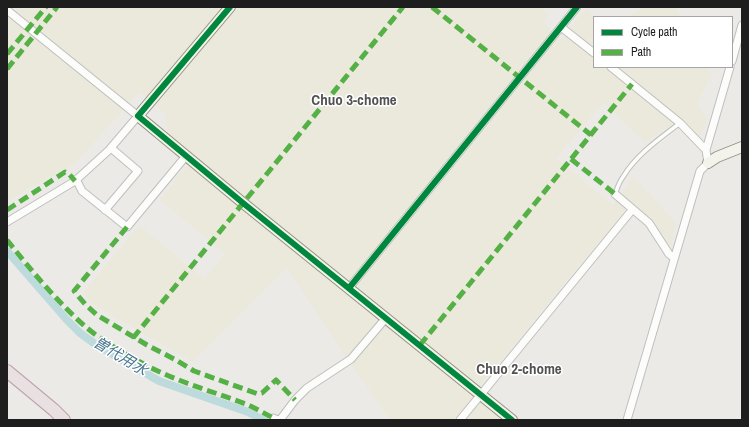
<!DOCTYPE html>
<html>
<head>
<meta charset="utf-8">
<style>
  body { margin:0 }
  #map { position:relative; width:749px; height:427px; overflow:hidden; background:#eceae7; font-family:"Archivo Narrow",sans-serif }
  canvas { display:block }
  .frame { position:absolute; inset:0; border:8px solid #1e1e1e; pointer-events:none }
  .legend { position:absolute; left:593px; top:16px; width:140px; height:52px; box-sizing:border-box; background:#fff; border:1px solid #a5a5a5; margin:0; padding:5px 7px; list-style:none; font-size:12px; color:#1e1e1e }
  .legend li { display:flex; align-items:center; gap:8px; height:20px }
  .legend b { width:20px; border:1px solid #a5a5a5 }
</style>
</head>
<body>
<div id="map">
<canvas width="749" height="427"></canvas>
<div class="frame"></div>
<ul class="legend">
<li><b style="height:5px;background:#00873e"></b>Cycle path</li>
<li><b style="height:5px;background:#55b145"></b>Path</li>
</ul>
</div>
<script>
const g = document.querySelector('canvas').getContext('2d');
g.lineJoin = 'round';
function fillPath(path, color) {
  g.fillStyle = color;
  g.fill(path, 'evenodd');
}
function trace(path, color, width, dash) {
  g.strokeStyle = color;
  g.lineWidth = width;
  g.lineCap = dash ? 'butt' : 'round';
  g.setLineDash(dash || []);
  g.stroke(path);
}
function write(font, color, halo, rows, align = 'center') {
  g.font = font + ' "Archivo Narrow","Noto Sans JP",sans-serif';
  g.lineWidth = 3;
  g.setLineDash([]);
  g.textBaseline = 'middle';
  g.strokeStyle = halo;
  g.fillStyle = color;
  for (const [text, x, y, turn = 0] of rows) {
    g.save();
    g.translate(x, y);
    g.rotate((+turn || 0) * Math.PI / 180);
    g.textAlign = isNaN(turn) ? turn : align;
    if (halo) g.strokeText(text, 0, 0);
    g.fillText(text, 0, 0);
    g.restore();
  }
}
fillPath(new Path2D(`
  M7,7H540L549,14L543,22L562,39L586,7H588L594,20V67H707L712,74L697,104L708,119L699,138L682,118L645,142L604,103L556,158L613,205L634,176L676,223L671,247L651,218L631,203L472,395L502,420H390L344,354L287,268L192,362L96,306L83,293L139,225L204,279L225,254L160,200L195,155L168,134L165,114L139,92L76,163L7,201Z
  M644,7H675L681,17H627Z`), '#ebe9db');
trace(new Path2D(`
  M7,251L67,320L80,333L95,344L159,381L248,412L263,420`), '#bddbdc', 8);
const lane = new Path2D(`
  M615,194C617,189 619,182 623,177C636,155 659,139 680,123`);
const street = new Path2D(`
  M7,10L138,116L109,150L75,181L7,222
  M561,27L594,53
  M732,61L742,25
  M611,67L680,123L706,150
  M76,179L82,191L127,227L186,156
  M615,194L649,223L669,254L674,258
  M105,210L138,171L111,148
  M349,288L577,7
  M271,420L273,418L278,420
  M280,420L295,400L307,388L351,359L386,318
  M460,420L632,210
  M627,420L700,171L708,163L706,150L730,67`);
const secondary = new Path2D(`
  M230,7L138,116L243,203L512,420
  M708,163L717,157L742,147`);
const highway = new Path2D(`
  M7,371L54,410L64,420`);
trace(lane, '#bfbfbd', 5.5);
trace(street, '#bfbfbd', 9);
trace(secondary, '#959381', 12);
trace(highway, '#bea1ae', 14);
trace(lane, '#fcfcfb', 3.5);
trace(street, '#fcfcfb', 7);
trace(secondary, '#f3f2eb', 10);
trace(highway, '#e9e0e2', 12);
trace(new Path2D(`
  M432,7L591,135
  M7,54L46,7
  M7,69L57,7
  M571,159L615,194
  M7,210L65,172L69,174L75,181
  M127,227L74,291L85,304L97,315L147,345L176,360L194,371L258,394L262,393L276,380L295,400
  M7,240C30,269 59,304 87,328C105,343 138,362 160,372C188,385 217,393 246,404C255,408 264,413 273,418
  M133,338L403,7
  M420,345L632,84`), '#55b145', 5, [10, 5]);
trace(new Path2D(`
  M230,7L138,116L243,203L512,420
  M349,288L577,7`), '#00873e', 6);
write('bold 15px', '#515151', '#fff', [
  ["Chuo 3-chome",354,101],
  ["Chuo 2-chome",519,370]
]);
write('italic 15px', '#49778f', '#fff', [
  ["曽代用水",120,357,31]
]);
</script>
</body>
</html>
